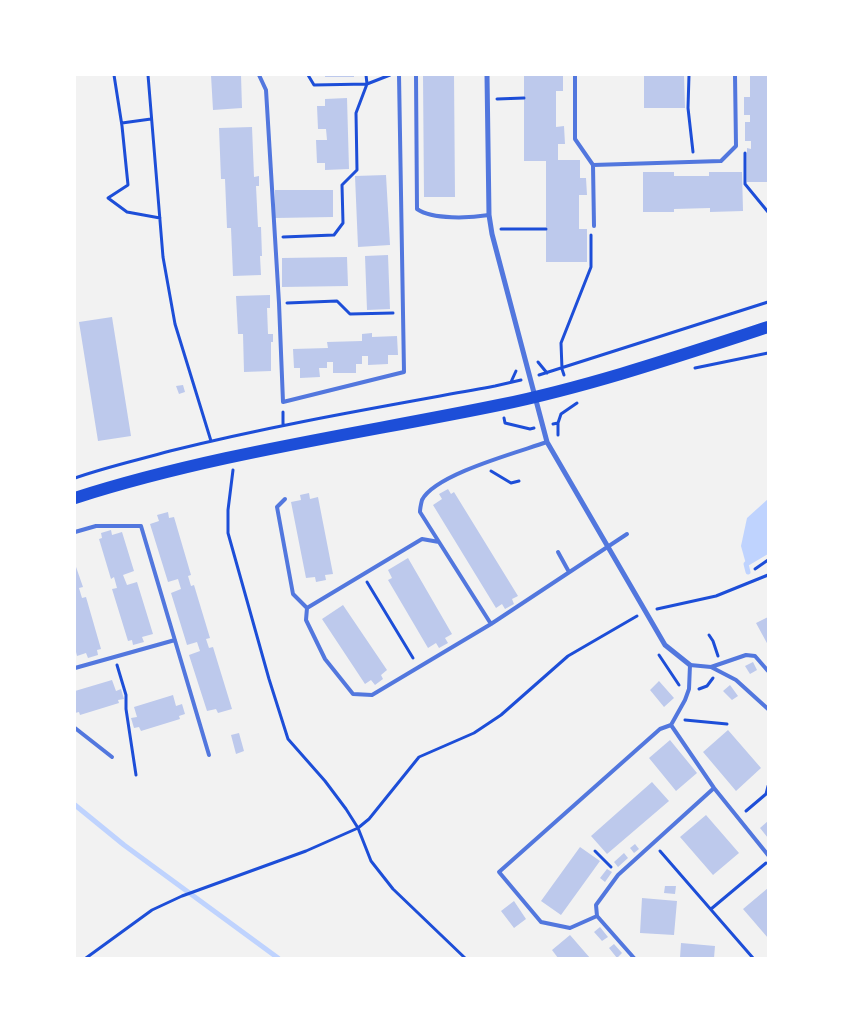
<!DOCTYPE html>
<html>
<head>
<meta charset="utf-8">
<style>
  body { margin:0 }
  #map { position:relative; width:843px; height:1033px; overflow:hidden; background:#f2f2f2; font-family:Merriweather,serif }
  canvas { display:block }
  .frame { position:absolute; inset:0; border:76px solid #fff; pointer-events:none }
</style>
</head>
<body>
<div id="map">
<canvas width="843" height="1033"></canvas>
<div class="frame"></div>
</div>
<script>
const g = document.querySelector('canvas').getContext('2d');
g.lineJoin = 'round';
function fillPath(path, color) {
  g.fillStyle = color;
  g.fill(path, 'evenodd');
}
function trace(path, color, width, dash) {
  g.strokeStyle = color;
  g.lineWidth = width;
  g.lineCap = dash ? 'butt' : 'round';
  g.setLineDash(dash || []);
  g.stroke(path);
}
fillPath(new Path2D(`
  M768,499V551L746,564L741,546L747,518Z`), '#bfd3fe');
trace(new Path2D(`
  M748,572L746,564L768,551
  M75,805L124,845L278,958`), '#bfd3fe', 5);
fillPath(new Path2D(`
  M211,75H241L242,108L213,110Z
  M325,75H354V77H325Z
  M423,75H454L455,197H424Z
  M524,75H563V91H556V127L564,126L565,144H558V160H580V178H586L587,195H579V229H587V262H546V161H524Z
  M644,75H684L685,108H644Z
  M750,75H768V182H747V148L751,149V141H745V122H750V115H744V97H750Z
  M347,98L349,169L325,170V163H317L316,140H327L326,129H318L317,106H325V99Z
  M252,127L254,177L259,176V186H256L258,227H261L262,256H260L261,275L233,276L231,228H227L225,179H221L219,128Z
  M643,172H674V176H709V172H742L743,211L710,212V208L674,209V212H643Z
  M386,175L390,245L358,247L355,176Z
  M275,190H333V217L275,218Z
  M388,255L390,309L367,310L365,256Z
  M347,257L348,286L282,287V258Z
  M270,295V308H267L268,334H273V342H271V371L244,372L243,334H238L236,296Z
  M112,317L131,436L98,441L79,322Z
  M372,333V337L397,336L398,355H388V364L368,365V356H362V364H356V373H333V362H327V368H319L320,377L300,378V368H294L293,349L328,348L327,342L362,341V334Z
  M183,385L185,392L179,394L176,386Z
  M448,489L451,494L454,492L518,596L512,599L514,604L505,609L502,604L496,608L433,505L442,499L439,494Z
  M309,493L310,499L318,497L333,574L325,575L326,580L316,582L315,577L306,578L291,502L301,500L300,495Z
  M168,512L169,518L174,517L191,575L188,576L191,586L194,585L210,638L206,639L209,648L213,647L232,709L218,713L216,709L207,711L189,655L200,651L197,642L187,645L171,593L181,589L178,579L168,582L150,524L159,521L157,515Z
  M111,530L112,535L122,532L134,571L123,575L127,585L137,582L153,634L142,637L144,642L133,645L132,640L128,641L112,589L117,588L114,577L111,579L99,539L102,538L101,533Z
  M408,558L452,634L445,638L448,643L439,648L436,643L428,648L388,580L392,578L388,570Z
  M75,564L83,587L79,588L82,598L86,597L101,649L97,650L98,655L88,658L86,653L77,656L75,648Z
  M343,605L387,670L381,675L383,679L375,685L371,680L365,684L322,619Z
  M768,617V645L756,623Z
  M753,662L757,670L750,674L745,666Z
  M112,680L116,691L121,689L124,699L118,700L119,703L80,715L79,712L75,713V691Z
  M659,681L674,698L664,707L650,690Z
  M730,685L738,696L732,700L723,691Z
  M173,695L176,706L182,704L185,714L179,716L180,719L141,731L139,727L134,728L131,718L137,717L134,707Z
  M728,730L761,768L736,791L703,752Z
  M239,733L244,751L236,754L231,735Z
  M670,740L697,773L676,791L649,758Z
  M652,782L669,801L607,854L591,836Z
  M706,815L739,853L713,875L680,837Z
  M768,821V838L760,828Z
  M635,844L639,849L634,853L630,848Z
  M580,847L600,861L561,915L541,901Z
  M624,853L628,858L618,867L614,862Z
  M607,869L612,872L605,882L600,878Z
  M665,886H676L675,894L664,893Z
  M768,888V938L743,909Z
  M642,898L677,901L674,935L640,933Z
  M514,901L526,919L514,928L501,911Z
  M600,927L608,937L602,941L594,932Z
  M570,935L590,958H558L552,950Z
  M681,943L715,946L714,958H680Z
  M614,944L622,953L617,958L609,948Z`), '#bdc9ec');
trace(new Path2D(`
  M114,75L122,126L128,185L108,198L127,212L160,218
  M148,75L163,257L175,324L211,441
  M366,75L367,84L390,75
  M689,75L688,108L693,152
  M497,99L524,98
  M122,123L151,119
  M745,153V184L768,212
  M501,229H546
  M283,237L334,235L343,223L342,185L357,170L356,113L367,84L314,85L308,75
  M287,303L337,301L350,314L393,313
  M538,362L547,373
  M695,368L768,353
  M539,375L768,302
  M564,375L562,369L561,343L591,267V235
  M511,382L516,371
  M283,412V424
  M504,418L505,423L530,429L534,428
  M558,423V435
  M553,424L558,423L561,414L577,403
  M233,470L228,510V533L269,679L288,739L325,781L346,809L358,828L371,861L393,889L465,958
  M491,471L511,483L519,481
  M75,478C106,467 138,460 170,451C278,424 386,406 495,386L521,380
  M755,569L768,560
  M367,582L413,658
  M657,609L716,596L768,575
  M709,635L713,641L718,656
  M659,655L679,685
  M117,665L126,695V709L136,775
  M699,689L707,686L713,678
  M685,720L727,724
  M746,811L766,794L768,786
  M595,851L611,867
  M660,851L753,958
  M711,909L766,863
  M86,958L152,910L182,896L306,851L358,828L369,819L419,757L474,733L501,715L568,656L637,616`), '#1d4ed8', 3);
trace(new Path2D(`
  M259,75L266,90L279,303L283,402L404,372L399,75
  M416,75L417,209C433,220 470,218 489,215
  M575,75V139L593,165L721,161L736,146L735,75
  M593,165L594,226
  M285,499L277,507L293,594L307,608
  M75,532L96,526H141L209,755
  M439,542L420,512C420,508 421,504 422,500C435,474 519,452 547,442
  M558,552L569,572
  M491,624L439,542L422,539L307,608L306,620L325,659L353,694L372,695L491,624L627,534
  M711,667L746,655L755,656L768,671
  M75,668L175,640
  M671,725L714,788L768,855
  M75,728L112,757
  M597,916L570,928L541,922L499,872L660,729L671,725L685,700L689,689L690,665L711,667L736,680L768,709
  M634,958L597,916L596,905L618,875L714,788`), '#5277de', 4);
trace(new Path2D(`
  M487,75L489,215L492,234L547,442L665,645L690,665`), '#5277de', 5);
trace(new Path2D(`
  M75,498C212,454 358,434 499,405C591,386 679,356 768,327`), '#1d4ed8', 12);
</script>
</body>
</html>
